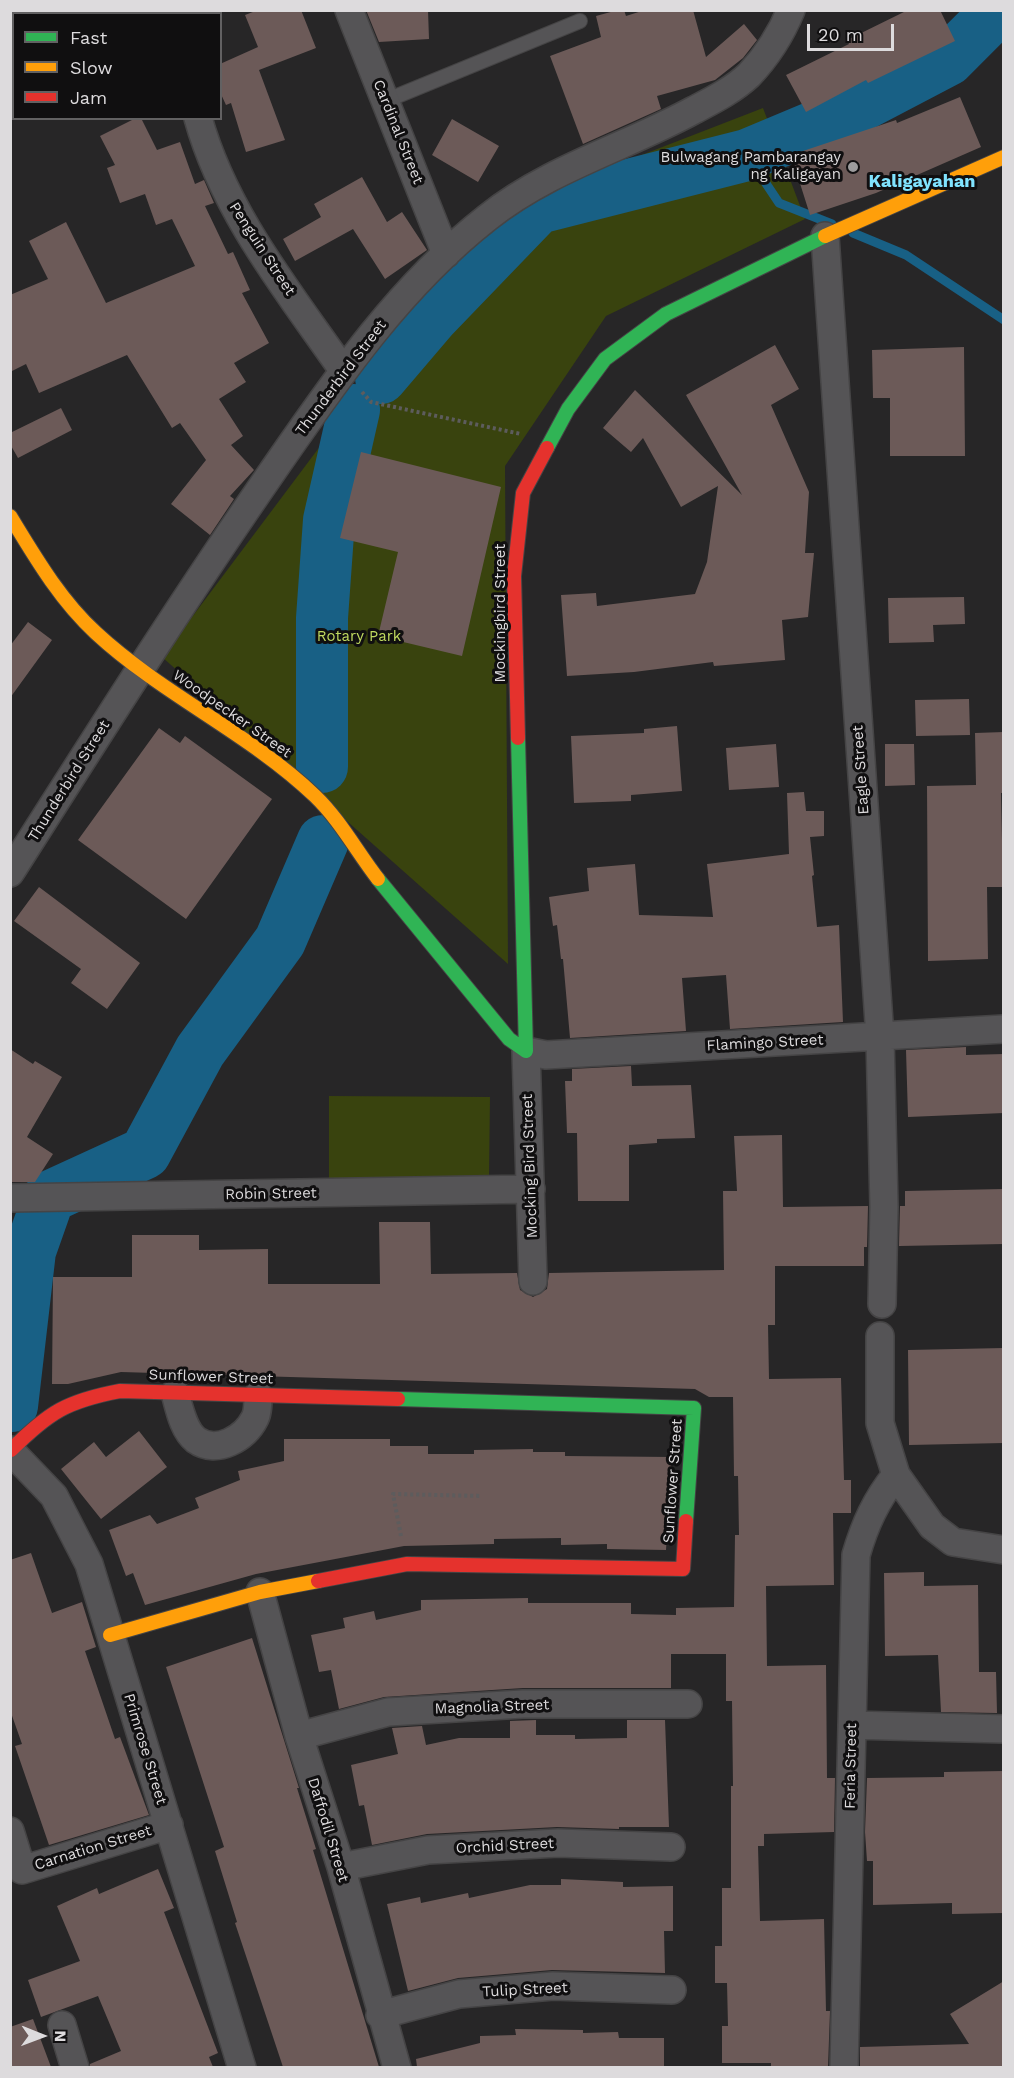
<!DOCTYPE html>
<html>
<head>
<meta charset="utf-8">
<style>
  body { margin:0 }
  #map { position:relative; width:1014px; height:2078px; overflow:hidden; background:#272627; font-family:"Work Sans",sans-serif }
  canvas { display:block }
  .frame { position:absolute; inset:0; border:12px solid #dddbdd; pointer-events:none }
  .legend { position:absolute; left:12px; top:12px; width:210px; height:108px; box-sizing:border-box; background:#100f10; border:2px solid #626162; margin:0; padding:8px 10px; list-style:none; font-size:18px; color:#dddbdd }
  .legend li { display:flex; align-items:center; gap:12px; height:30px }
  .legend b { width:30px; border:2px solid #626162 }
  .north { position:absolute; left:12px; top:2006px; width:60px; height:60px; -webkit-text-stroke:4px #100f10; paint-order:stroke; rotate:91deg; font-size:16px; font-weight:700; line-height:24px; text-align:center; color:#dddbdd }
  .north::after { content:''; display:block; margin:auto; width:21px; height:27px; background:#dddbdd; clip-path:polygon(50% 0,100% 100%,50% 72%,0 100%) }
  .scale { position:absolute; left:807px; top:24px; width:87px; height:27px; box-sizing:border-box; border:3px solid #dddbdd; border-top:0; padding-left:8px; font-size:18px; line-height:21px; white-space:nowrap; color:#dddbdd; -webkit-text-stroke:4px #100f10; paint-order:stroke }
</style>
</head>
<body>
<div id="map">
<canvas width="1014" height="2078"></canvas>
<div class="frame"></div>
<ul class="legend">
<li><b style="height:8px;background:#30b455"></b>Fast</li>
<li><b style="height:8px;background:#ff9f0a"></b>Slow</li>
<li><b style="height:8px;background:#e5322d"></b>Jam</li>
</ul>
<div class="north">N</div>
<div class="scale">20 m</div>
</div>
<script>
const g = document.querySelector('canvas').getContext('2d');
g.lineJoin = 'round';
function fillPath(path, color) {
  g.fillStyle = color;
  g.fill(path, 'evenodd');
}
function trace(path, color, width, dash) {
  g.strokeStyle = color;
  g.lineWidth = width;
  g.lineCap = dash ? 'butt' : 'round';
  g.setLineDash(dash || []);
  g.stroke(path);
}
function write(font, color, halo, rows, align = 'center') {
  g.font = font + ' "Work Sans",sans-serif';
  g.lineWidth = 6;
  g.setLineDash([]);
  g.textBaseline = 'middle';
  g.strokeStyle = halo;
  g.fillStyle = color;
  for (const [text, x, y, turn = 0] of rows) {
    g.save();
    g.translate(x, y);
    g.rotate((+turn || 0) * Math.PI / 180);
    g.textAlign = isNaN(turn) ? turn : align;
    if (halo) g.strokeText(text, 0, 0);
    g.fillText(text, 0, 0);
    g.restore();
  }
}
fillPath(new Path2D(`
  M763,108L805,219L606,316L505,466L508,964L162,657L471,245L590,175Z
  M329,1096L490,1097L489,1179L329,1178Z`), '#39430e');
trace(new Path2D(`
  M747,155L779,203L832,224
  M853,233L906,255L1004,320`), '#186085', 9);
trace(new Path2D(`
  M381,378L433,317L538,208L747,155L845,114L948,60L998,10
  M322,767V618L329,520L354,410
  M12,1406L30,1251L49,1197L145,1153L200,1051L280,941L323,841`), '#186085', 52);
fillPath(new Path2D(`
  M258,10H301L316,48L259,70L285,140L246,152L231,103L226,105L220,92V64L258,47L245,15Z
  M366,10H428L429,39L379,42Z
  M618,10H624L626,16L645,10H693L706,57L744,24L757,40L743,58L715,80L657,96L661,109L583,144L550,56L601,37L596,16Z
  M908,10H940L955,41L868,83L866,80L806,112L786,75L849,44L847,40Z
  M960,97L981,147L876,193L810,215L791,155L896,120L897,123Z
  M136,118H141L157,150L180,142L195,184L204,180L214,203L205,206L228,254L233,252L250,290L242,293L269,343L234,363L246,382L219,399L243,436L231,445L254,470L230,496L234,499L210,535L171,504L206,460L180,423L172,428L127,355L39,393L26,364L10,372V295L48,279L29,241L66,222L106,303L195,266L172,219L156,225L145,194L120,203L107,168L115,165L100,136Z
  M452,119L499,146L478,182L432,155Z
  M362,177L387,222L402,212L427,250L385,279L353,229L295,261L283,239L321,217L314,204Z
  M775,345L799,389L771,405L809,492L805,553H814L808,617L782,620L785,660L714,666L713,662L634,672L567,676L561,595L596,593L597,606L695,594L707,562L718,486L681,507L643,438L631,452L603,428L635,390L742,495L686,395Z
  M964,347L965,456H890V398H873L872,350Z
  M61,408L72,430L18,458L10,444V433Z
  M361,452L501,487L462,656L378,636L398,552L340,538Z
  M964,597L965,624L933,625L934,642L889,643L888,598Z
  M28,622L52,640L10,698V646Z
  M969,699L970,735L916,736L915,700Z
  M677,726L682,791L631,795V801L574,803L571,736L644,733V729Z
  M159,728L180,743L185,736L272,799L186,919L78,840Z
  M1004,732V793H1001L1003,887H987L988,959L928,961L927,786L976,785L975,733Z
  M776,744L779,787L729,790L726,748Z
  M885,744H914L915,785L885,786Z
  M804,792L806,811H824V836L810,837L814,875L812,876L817,927L839,925L843,1022L730,1029L726,975L682,978L686,1031L570,1038L563,959H561L557,925L553,926L549,897L589,891L587,868L635,864L639,915L713,917L707,864L789,854L787,793Z
  M39,887L140,963L107,1009L71,983L81,969L14,921Z
  M966,1047V1055L1004,1054V1113L908,1117L906,1050Z
  M10,1049L33,1064L35,1061L62,1077L27,1137L53,1154L35,1182H10Z
  M631,1066L632,1086L691,1085L695,1138L657,1139V1143L629,1145V1201H578L577,1133H567L565,1081H572V1069Z
  M782,1135L783,1207L868,1206L867,1247H864V1266H775V1325H768L769,1379L841,1378L844,1480H851V1513H833L834,1585L766,1586L767,1666L826,1665L827,1778H835L834,1832L764,1834V1846H758L760,1921L824,1919L826,2011H830L828,2067H771V2063H722V2026H728L727,1983H715V1946H722V1888H731V1786H733L732,1701H726V1654H671V1688H523L415,1695L384,1697L339,1709L331,1670L319,1672L311,1635L345,1628L343,1618L374,1611L376,1620L421,1610V1600L528,1598V1603H631V1614L676,1615V1608L734,1607L735,1535H739L738,1476H734L733,1397H709L695,1389L121,1372L68,1384H52L53,1277H132V1235H199V1250L268,1249V1284H380L379,1222H430L431,1274L517,1273L520,1290L533,1297L547,1289L549,1273L724,1270L723,1191H737L734,1136Z
  M1004,1189V1244L899,1246L900,1206H905V1191Z
  M1004,1348V1443L909,1445L908,1350Z
  M139,1431L167,1467L101,1519L61,1469L94,1442L106,1457Z
  M284,1439H390V1446H428V1454H474V1450L533,1449V1452H565V1456L672,1457L666,1550L607,1549V1544L561,1545V1538L494,1539V1544L404,1546L256,1574L145,1605L133,1573L126,1576L109,1530L150,1515L157,1524L199,1508L195,1498L240,1480L238,1471L284,1461Z
  M31,1553L52,1613L82,1602L96,1647L85,1651L115,1739L120,1737L149,1815L49,1845L15,1746L22,1744L10,1710V1560Z
  M924,1572V1586L978,1585L979,1672H996L997,1713L941,1712L938,1655L885,1656L884,1573Z
  M252,1638L299,1788H297L316,1849L313,1850L379,2067H283L235,1923L237,1922L215,1851L224,1847L166,1667Z
  M536,1720V1735H575V1739L627,1738V1720H665L669,1827H619V1829L557,1827L427,1834L372,1845L364,1805L359,1806L351,1765L398,1754L392,1728L422,1726L426,1745L459,1738H510V1721Z
  M1004,1771V1913L952,1914V1903L873,1905V1861H867L865,1832L867,1778L944,1777V1772Z
  M158,1869L174,1908L164,1912L218,2053L209,2057L213,2067H90V2064L121,2051L98,1996L41,2017L28,1980L80,1961L57,1906L97,1888L99,1894Z
  M561,1879L623,1882V1887L673,1886V1931H664L665,1973L552,1970L458,1978L408,1991L387,1904L420,1897L421,1903L468,1893L469,1898L530,1885H561Z
  M1004,1981V2067H860V2047L969,2044L950,2014Z
  M33,2019L51,2067H10V2027Z
  M515,2029L583,2030V2033L618,2032L619,2038H664V2067H417L416,2059L480,2043V2036L516,2035Z`), '#6c5a58');
const lane = new Path2D(`
  M185,10V14
  M385,101L580,21`);
const street = new Path2D(`
  M349,10L446,254
  M198,118C224,212 288,291 343,370
  M825,236L880,1037L884,1207L882,1304
  M10,873C96,738 181,603 272,472C335,381 399,287 487,218C548,169 626,147 694,110C713,100 733,90 749,75C767,56 781,34 791,10
  M10,1198L531,1189
  M533,1281L526,1051L546,1055L1004,1029
  M880,1336V1423L896,1475L932,1526L953,1542L1004,1550
  M175,1393C179,1407 183,1430 196,1440C217,1455 245,1438 255,1418C258,1412 258,1403 258,1395
  M10,1450L54,1496L89,1564L242,2068
  M260,1592L299,1736L341,1867L397,2068
  M852,1725L1004,1729
  M299,1736L388,1712L523,1704H688
  M10,1831L22,1870L169,1825
  M341,1867L428,1850L558,1843L671,1847
  M380,2015L459,1994L553,1986L672,1990
  M62,2025L75,2068
  M844,2068L856,1555C865,1524 876,1500 896,1475`);
const fast = new Path2D(`
  M547,448L568,409L605,359L666,314L825,236
  M518,738L526,1051
  M378,879L509,1039L526,1051
  M398,1399L694,1408L686,1521`);
const slow = new Path2D(`
  M825,236L1004,157
  M10,516C35,557 60,600 96,633C163,695 249,733 315,796C340,820 357,852 378,879
  M110,1635L260,1592L318,1581`);
const jam = new Path2D(`
  M518,738L514,576L523,493L547,448
  M11,1450C49,1412 67,1401 120,1391L398,1399
  M318,1581L407,1564L683,1569L686,1521`);
trace(lane, '#454445', 16);
trace(street, '#454445', 30);
trace(fast, '#454445', 16);
trace(slow, '#454445', 16);
trace(jam, '#454445', 16);
trace(new Path2D(`
  M362,392L371,402L521,434
  M401,1536L393,1494L482,1496`), '#5d5c5d', 4, [3, 3]);
trace(lane, '#555456', 14);
trace(street, '#555456', 27);
trace(fast, '#30b455', 14);
trace(slow, '#ff9f0a', 14);
trace(jam, '#e5322d', 14);
for (const [x, y, r, color] of [
  [853,167,6,"#9d9c9d"]
]) {
  const dot = new Path2D();
  dot.arc(x, y, r, 0, 2 * Math.PI);
  g.fillStyle = color;
  g.fill(dot);
  trace(dot, '#100f10', 2);
}
write('15px', '#dddbdd', '#100f10', [
  ["Cardinal Street",398,132,68],
  ["Penguin Street",262,249,57],
  ["Thunderbird Street",341,378,-53],
  ["Mockingbird Street",501,613,-90],
  ["Woodpecker Street",232,714,35],
  ["Eagle Street",861,770,-94],
  ["Thunderbird Street",69,781,-58],
  ["Flamingo Street",765,1043,-3],
  ["Mocking Bird Street",530,1166,-92],
  ["Robin Street",271,1194,-1],
  ["Sunflower Street",211,1377,2],
  ["Sunflower Street",673,1481,-86],
  ["Magnolia Street",492,1707,-2],
  ["Primrose Street",145,1749,73],
  ["Feria Street",851,1766,-89],
  ["Daffodil Street",328,1830,73],
  ["Orchid Street",505,1846,-3],
  ["Carnation Street",93,1848,-17],
  ["Tulip Street",525,1990,-3]
]);
write('15px', '#dddbdd', '#100f10', [
  ["Bulwagang Pambarangay",841,158],
  ["ng Kaligayan",841,175]
], 'right');
write('15px', '#c0da60', '#100f10', [
  ["Rotary Park",359,637]
]);
write('bold 18px', '#80e3fe', '#100f10', [
  ["Kaligayahan",922,182]
]);
</script>
</body>
</html>
